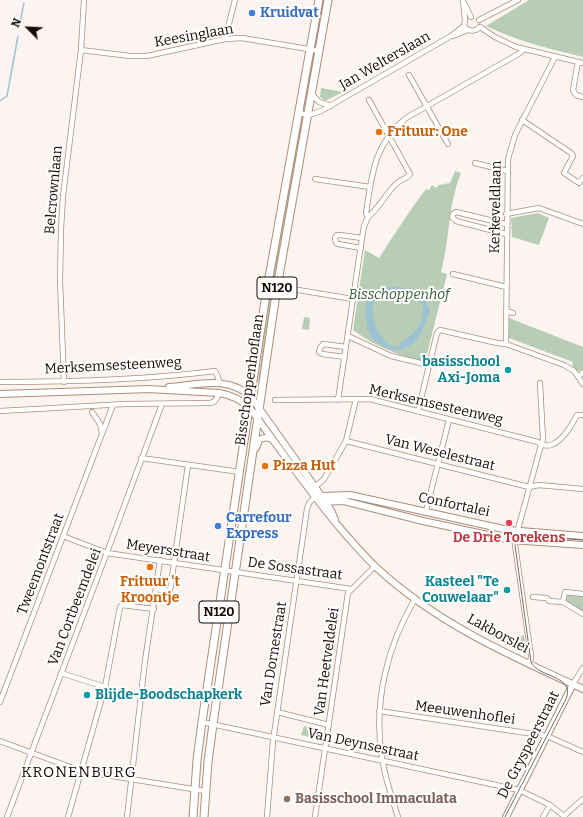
<!DOCTYPE html>
<html>
<head>
<meta charset="utf-8">
<style>
  body { margin:0 }
  #map { position:relative; width:583px; height:817px; overflow:hidden; background:#fbf4f0; font-family:Bitter,serif }
  canvas { display:block }
  .north { position:absolute; left:8px; top:8px; width:40px; height:40px; -webkit-text-stroke:3px #fff; paint-order:stroke; rotate:294deg; font-size:11px; font-weight:700; line-height:16px; text-align:center; color:#160b05 }
  .north::after { content:''; display:block; margin:auto; width:14px; height:18px; background:#160b05; clip-path:polygon(50% 0,100% 100%,50% 72%,0 100%) }
</style>
</head>
<body>
<div id="map">
<canvas width="583" height="817"></canvas>
<div class="north">N</div>
</div>
<script>
const g = document.querySelector('canvas').getContext('2d');
g.lineJoin = 'round';
function fillPath(path, color) {
  g.fillStyle = color;
  g.fill(path, 'evenodd');
}
function trace(path, color, width, dash) {
  g.strokeStyle = color;
  g.lineWidth = width;
  g.lineCap = dash ? 'butt' : 'round';
  g.setLineDash(dash || []);
  g.stroke(path);
}
function write(font, color, halo, rows, align = 'center') {
  g.font = font + ' Bitter,serif';
  g.lineWidth = 4;
  g.setLineDash([]);
  g.textBaseline = 'middle';
  g.strokeStyle = halo;
  g.fillStyle = color;
  for (const [text, x, y, turn = 0] of rows) {
    g.save();
    g.translate(x, y);
    g.rotate((+turn || 0) * Math.PI / 180);
    g.textAlign = isNaN(turn) ? turn : align;
    if (halo) g.strokeText(text, 0, 0);
    g.fillText(text, 0, 0);
    g.restore();
  }
}
fillPath(new Path2D(`
  M321,0H326L319,37H314Z
  M529,0H583V57C551,49 516,41 486,26Z
  M321,88L343,92L325,101L320,97Z
  M298,125L303,126L275,285H269Z
  M455,171L461,173C448,205 450,239 441,272L447,274L425,362C397,355 376,347 353,330L365,250L379,258C394,235 409,211 426,189L429,190L432,185L436,188L439,185L450,183Z
  M538,213L549,218L539,245L512,237L511,218Z
  M269,287L274,288L261,381H258L270,295Z
  M304,317L310,318L309,330L302,329Z
  M509,318L583,347V369L578,371L572,366L573,362L509,338Z
  M568,595L583,597V611L566,601Z
  M492,631C504,632 513,640 524,635L526,653L492,637Z
  M304,726L321,730L319,739L301,735Z`), '#b8cdb6');
fillPath(new Path2D(`
  M385,287C407,287 421,288 430,310C426,322 422,336 411,345C398,355 376,348 369,333C366,325 365,317 366,308C367,302 368,296 374,292C377,290 382,288 385,287ZM396,291C407,293 415,296 423,305C423,325 417,332 400,343V346C397,346 393,346 390,345C378,338 369,314 374,301C376,299 379,296 381,293Z`), '#9dc2d2');
trace(new Path2D(`
  M19,27L24,3
  M0,101L7,96L18,36`), '#9dc2d2', 1.5);
const street = new Path2D(`
  M463,0L465,20L464,26C468,32 475,32 480,27
  M464,3L471,17
  M479,20L518,0
  M480,27L495,37L516,47L583,63
  M453,36L468,30
  M225,39L235,0
  M81,50L130,56H147L225,39L242,38L320,51
  M578,62L573,90L576,95L583,97
  M409,75L448,144
  M312,94L319,102L331,106
  M298,113L309,115L321,111L451,36L464,26
  M522,120L571,153L573,156L564,173L579,183L583,178
  M475,163L507,171
  M315,179L370,187
  M506,214L539,208L583,224
  M368,217C379,208 385,195 395,185C399,180 407,179 410,174L369,100
  M506,234L456,221L452,217L453,214L456,212L506,224
  M361,248L338,244L336,243L335,238L337,235H340L362,238
  M453,274L506,287
  M292,289L353,299
  M506,311L513,313
  M348,336L391,356L429,365
  M506,344L508,159L515,135L555,57
  M345,357L322,354L319,352L320,348L323,344L346,347
  M579,376L583,372
  M0,382C72,382 143,380 215,371L218,377L219,383
  M64,382L60,280L61,229L63,196L81,50L84,0
  M275,400L370,399L538,442L541,445
  M338,400L362,238L364,226L368,217L366,213C372,174 374,144 406,118L520,53L524,49
  M0,411L125,404L209,403C215,403 217,399 219,393
  M418,411L437,333L440,330L497,343L506,344L564,365L574,371L583,384
  M92,412L100,424L102,433
  M346,441L529,487L539,485L583,489
  M541,445C544,445 548,446 551,445C563,441 571,426 577,415H583
  M141,458L240,472
  M315,487L324,479L346,441L356,399
  M426,511L449,420
  M63,536L107,553L351,589
  M156,589L170,591L188,465
  M533,597L547,598L549,601L563,602L583,614
  M563,602L565,592L583,594
  M530,664L531,656L515,545L518,529L541,445L543,440L540,383
  M61,673L105,687
  M573,684L583,668
  M0,702L113,405
  M379,711L547,736L583,752
  M277,712L329,725
  M202,722L519,790L550,805L565,817
  M0,741L81,771L205,791
  M565,815L583,799
  M7,817L106,555L162,404
  M68,817L105,687L120,607L122,605L154,609
  M127,817L145,661L160,560
  M267,817L273,741L307,509L309,503L315,497
  M315,817L348,593L375,566
  M398,817C392,798 385,778 382,758C373,703 387,646 415,599
  M543,817L550,805`);
const secondary = new Path2D(`
  M169,387C197,385 229,375 251,397L315,487L331,510L335,520
  M148,389L219,393C231,395 240,399 249,407C281,450 311,495 346,535C356,546 366,558 377,568C436,623 511,656 583,689
  M0,394L150,389
  M256,448L259,440C264,437 267,437 272,439
  M321,496L350,495L508,530L583,536
  M321,502L344,501L423,521L511,540L583,545
  M506,817L573,684`);
const primary = new Path2D(`
  M193,817L197,760L202,722L266,294L319,0
  M204,817L208,762L213,724L277,287L328,0`);
trace(street, '#ae8d7a', 6);
trace(secondary, '#ae8d7a', 8);
trace(primary, '#ae8d7a', 9);
trace(street, '#fff', 4.5);
trace(secondary, '#fff', 6);
trace(primary, '#fff', 7);
trace(new Path2D(`
  M505,817L566,699C576,675 538,678 531,662L515,545L518,539L525,536L583,540`), '#756b66', 1);
for (const [x, y, r, color] of [
  [252,13,4,"#3f7fe0"],
  [379,132,4,"#e8710a"],
  [508,370,4,"#0f9aa8"],
  [265,466,4,"#e8710a"],
  [509,523,4,"#e0444e"],
  [218,526,4,"#3f7fe0"],
  [150,567,4,"#e8710a"],
  [507,590,4,"#0f9aa8"],
  [87,695,4,"#0f9aa8"],
  [287,799,4,"#8d6e63"]
]) {
  const dot = new Path2D();
  dot.arc(x, y, r, 0, 2 * Math.PI);
  g.fillStyle = color;
  g.fill(dot);
  trace(dot, '#fff', 1.5);
}
for (const [x, y, w] of [
  [277,288,40],
  [219,612,40]
]) {
  const box = new Path2D();
  box.roundRect(x - w / 2, y - 11, w, 22, 3);
  g.fillStyle = '#fff';
  g.fill(box);
  trace(box, '#160b05', 1);
}
write('bold 13px', '#160b05', null, [
  ["N120",277,288],
  ["N120",219,612]
]);
write('bold 14px', '#366cbe', '#fff', [
  ["Kruidvat",260,13],
  ["Carrefour",226,518],
  ["Express",226,534]
], 'left');
write('14px', '#160b05', '#fff', [
  ["Keesinglaan",194,36,-10],
  ["Jan Welterslaan",385,61,-30],
  ["Belcrownlaan",54,190,-85],
  ["Kerkeveldlaan",496,207,-89],
  ["Merksemsesteenweg",113,366,-3],
  ["Bisschoppenhoflaan",250,380,-82],
  ["Merksemsesteenweg",436,405,13],
  ["Van Weselestraat",440,453,14],
  ["Confortalei",454,505,12],
  ["Meyersstraat",168,551,9],
  ["Tweemontstraat",41,564,-69],
  ["De Sossastraat",295,569,8],
  ["Van Cortbeemdelei",75,607,-69],
  ["Lakborslei",498,634,28],
  ["Van Dornestraat",274,654,-81],
  ["Van Heetveldelei",327,662,-82],
  ["Meeuwenhoflei",465,713,8],
  ["Van Deynsestraat",363,745,12],
  ["De Gryspeerstraat",529,745,-63]
]);
write('bold 14px', '#c56008', '#fff', [
  ["Frituur: One",387,132],
  ["Pizza Hut",273,466],
  ["Frituur 't",150,582,"center"],
  ["Kroontje",150,598,"center"]
], 'left');
write('italic 14px', '#375c35', '#fff', [
  ["Bisschoppenhof",399,295]
]);
write('bold 14px', '#0d838f', '#fff', [
  ["basisschool",500,362],
  ["Axi-Joma",500,378],
  ["Kasteel \"Te",499,582],
  ["Couwelaar\"",499,598],
  ["Blijde-Boodschapkerk",95,695,"left"]
], 'right');
write('bold 14px', '#be3a42', '#fff', [
  ["De Drie Torekens",509,538]
]);
write('bold 14px', '#785e54', '#fff', [
  ["Basisschool Immaculata",295,799]
], 'left');
g.letterSpacing = '1px';
write('15px', '#160b05', '#fff', [
  ["KRONENBURG",79,773]
]);
g.letterSpacing = '0px';
</script>
</body>
</html>
